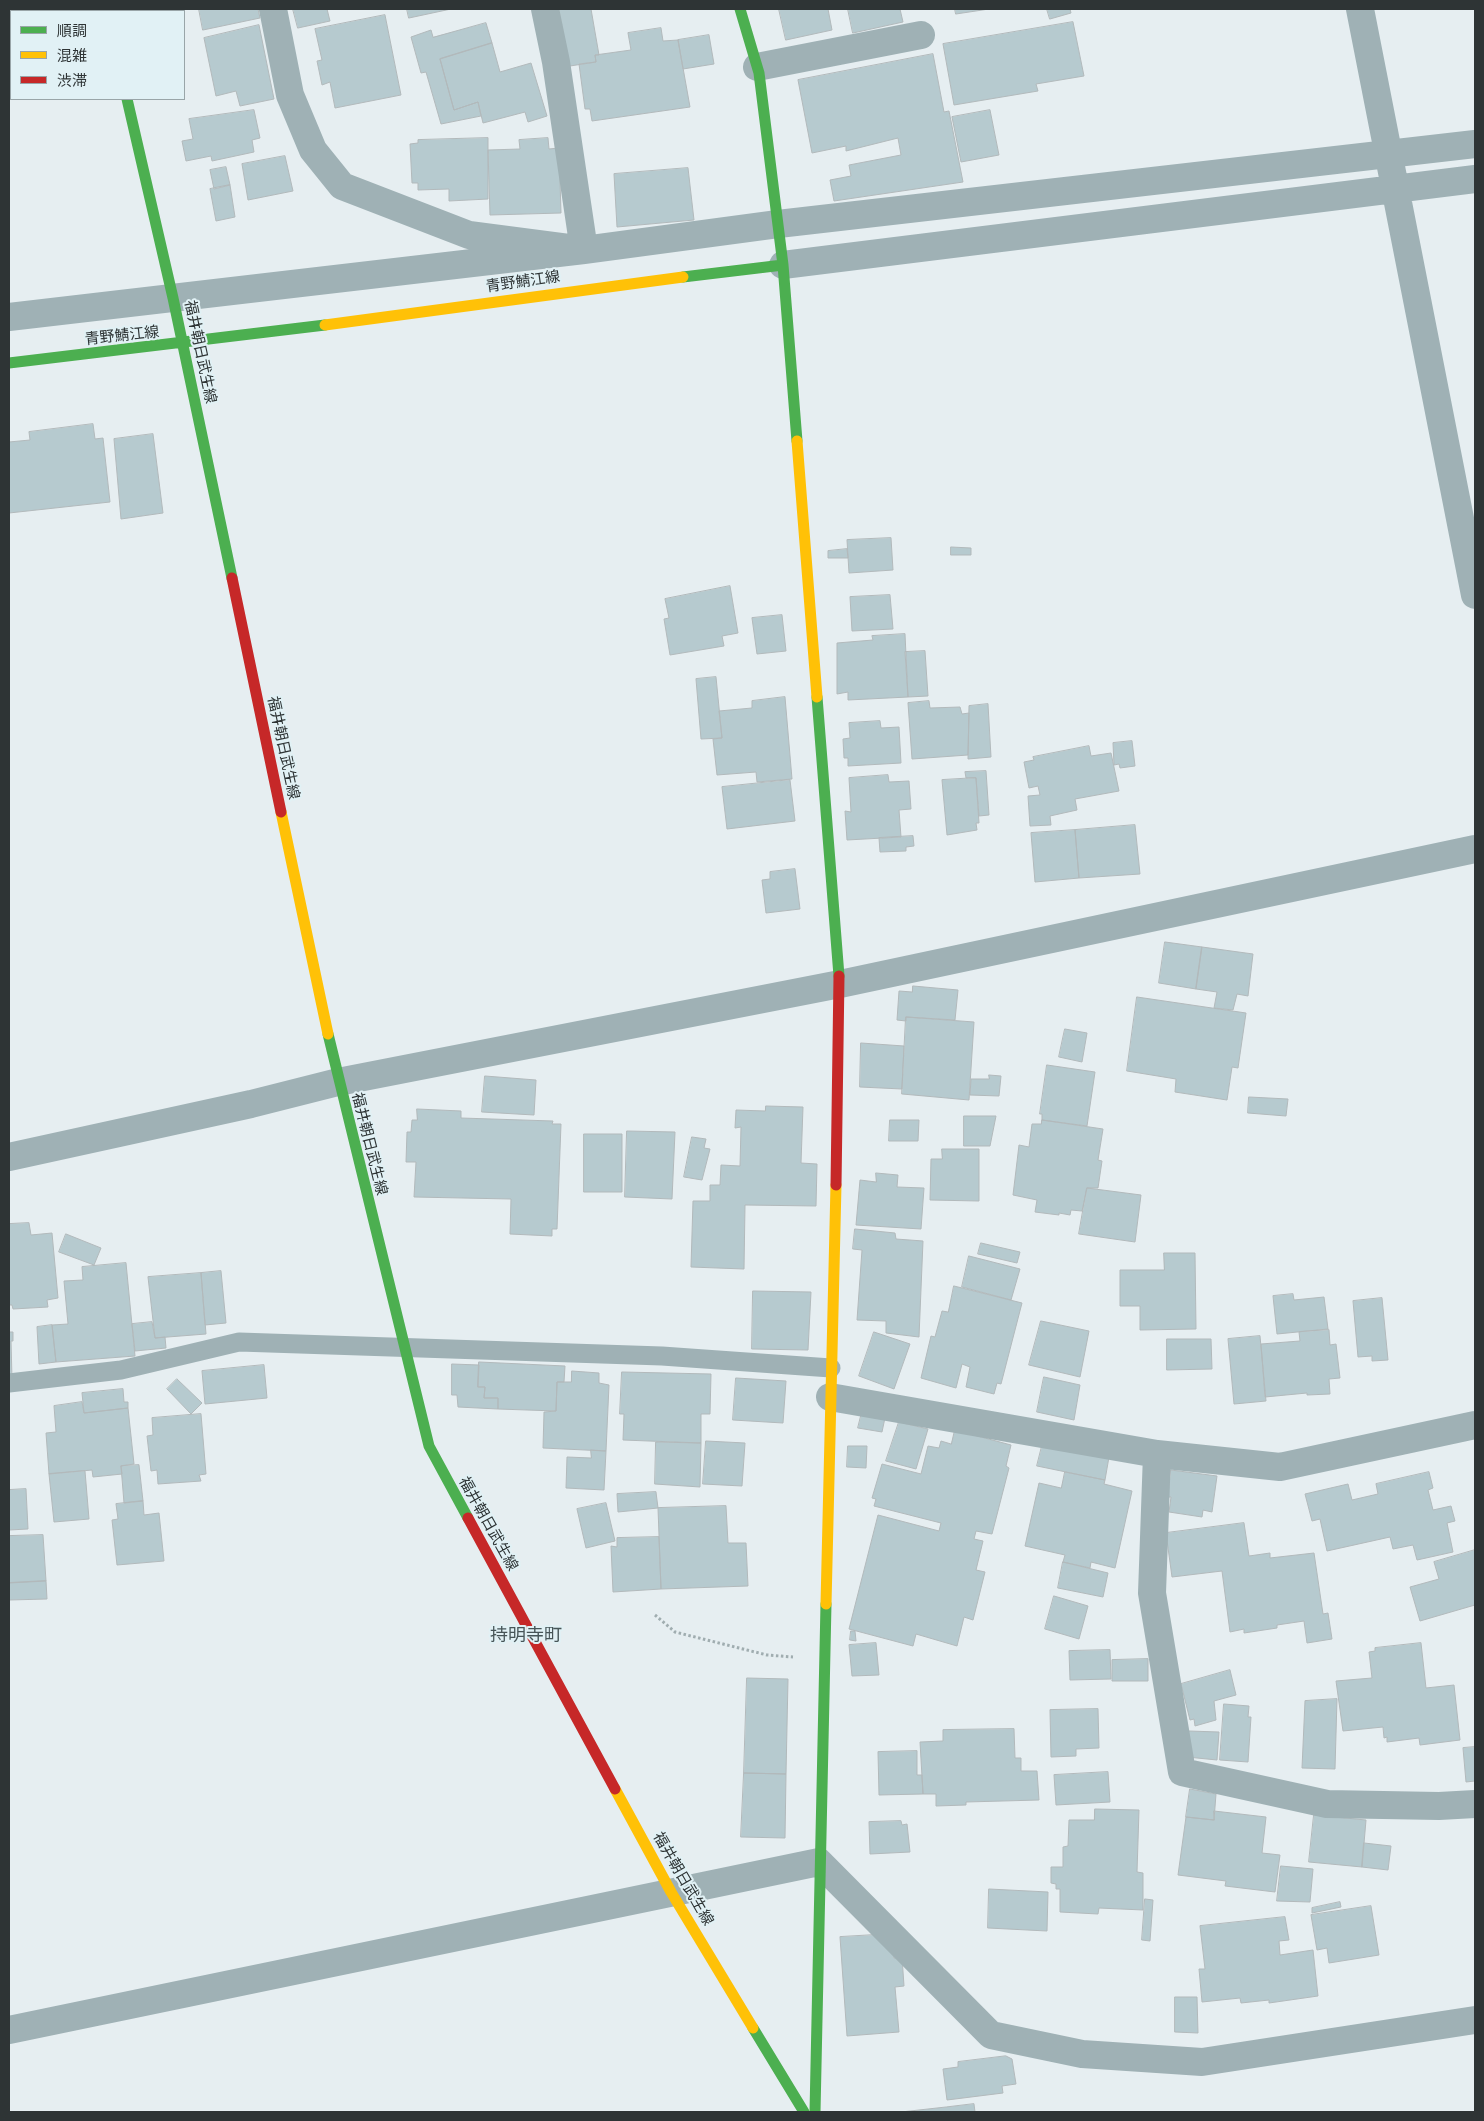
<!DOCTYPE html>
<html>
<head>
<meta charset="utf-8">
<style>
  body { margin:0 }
  #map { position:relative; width:1484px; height:2121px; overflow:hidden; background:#e6eef1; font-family:"Open Sans","Noto Sans JP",sans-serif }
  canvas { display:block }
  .frame { position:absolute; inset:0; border:10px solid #2e3435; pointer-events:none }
  .legend { position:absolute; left:10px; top:10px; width:175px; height:90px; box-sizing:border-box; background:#e1f1f5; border:1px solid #99a5a8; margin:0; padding:6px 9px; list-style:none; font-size:15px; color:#2e3435 }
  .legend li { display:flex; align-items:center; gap:10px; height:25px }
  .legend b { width:25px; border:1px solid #99a5a8 }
</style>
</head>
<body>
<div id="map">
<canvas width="1484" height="2121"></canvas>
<div class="frame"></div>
<ul class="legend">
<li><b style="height:6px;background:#4caf50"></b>順調</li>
<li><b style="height:6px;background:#ffc107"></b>混雑</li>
<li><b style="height:6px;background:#c62828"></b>渋滞</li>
</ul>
</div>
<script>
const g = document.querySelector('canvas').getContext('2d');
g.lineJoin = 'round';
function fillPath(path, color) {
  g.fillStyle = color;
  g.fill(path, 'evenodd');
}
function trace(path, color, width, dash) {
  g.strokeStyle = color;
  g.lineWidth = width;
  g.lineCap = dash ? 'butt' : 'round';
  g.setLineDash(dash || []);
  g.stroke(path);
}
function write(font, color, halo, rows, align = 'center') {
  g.font = font + ' "Open Sans","Noto Sans JP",sans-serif';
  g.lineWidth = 4;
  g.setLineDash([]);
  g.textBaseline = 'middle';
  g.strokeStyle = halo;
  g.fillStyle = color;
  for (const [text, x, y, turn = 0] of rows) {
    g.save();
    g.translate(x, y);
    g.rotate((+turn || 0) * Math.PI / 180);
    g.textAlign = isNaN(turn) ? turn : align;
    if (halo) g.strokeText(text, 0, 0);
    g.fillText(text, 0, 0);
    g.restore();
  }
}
const building = new Path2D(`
  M199,9H258L260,18L203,30Z
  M293,9H327L330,21L298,28Z
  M407,9H451L409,18Z
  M559,9H591L599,55H595L596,62L570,66Z
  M779,9H828L832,30L786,40Z
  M848,9H900L903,22L853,33Z
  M955,9H989L956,14Z
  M1047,9H1070L1071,13L1050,19Z
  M385,15L401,95L335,108L330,82L322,85L317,61L322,60L315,29Z
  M1073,22L1084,76L1036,84L1038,91L954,105L943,44Z
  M486,23L492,43L440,59L454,110L478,102L481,116L441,124L426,72L421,73L411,37L431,30L433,37Z
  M259,25L274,99L240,106L236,91L216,96L204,38Z
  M661,28L663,41L678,40L690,107L592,121L590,109H585L579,64L596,62L595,55L631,50L628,33Z
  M709,35L714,64L683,69L678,40Z
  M492,43L500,72L531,63L547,116L528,122L525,112L483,123L478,102L454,110L440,59Z
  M933,54L944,112L949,111L963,182L834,201L830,180L851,176L849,165L901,155L898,138L846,151V146L812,153L798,80Z
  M254,110L260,138L252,140L254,152L212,161L211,156L186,161L182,141L193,139L189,119Z
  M990,110L999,155L961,162L952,117Z
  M488,138V199L449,201V189L418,190V183H412L410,144L418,143V140Z
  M548,138L549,149L559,148L561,213L490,215L488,150L520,149L519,140Z
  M285,156L293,191L248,200L242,164Z
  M226,167L230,185L214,189L210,170Z
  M688,168L694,220L617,227L614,174Z
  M230,185L235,217L216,221L210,189Z
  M93,424L95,439L103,438L110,502L9,513V442L30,440L29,432Z
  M153,434L163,513L121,519L114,439Z
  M891,538L893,570L849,573L847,540Z
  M951,547L971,548V555H951Z
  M847,549L848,558H828V551Z
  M730,586L738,633L722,636L724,646L670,655L664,619L669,618L665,599Z
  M890,595L893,629L852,631L850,597Z
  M782,615L786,651L757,654L752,618Z
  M905,634L908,697L848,700V692L837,694V643L873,640L872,636Z
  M925,651L928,696L908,697L905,652Z
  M716,677L722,738L701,739L696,679Z
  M785,697L792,779L757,782L756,772L717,775L713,739L722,738L719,711L752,708V701Z
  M929,701L930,708L960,707L962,714L969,713L968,755L912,759L908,703Z
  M988,704L991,757L968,759L969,706Z
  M880,721L881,728L899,727L901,763L848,766V758H844L843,739L850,738L849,723Z
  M1132,741L1135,766L1120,768L1119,764L1114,765L1113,743Z
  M1089,746L1091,756L1111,753L1119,791L1075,799L1077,810L1050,816L1051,825L1030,826L1028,796L1040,795L1038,786L1029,788L1024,762L1034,760L1033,757Z
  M986,771L989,815L979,816L976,778H966L965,772Z
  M888,775L889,782L909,781L911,809L899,810L901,837L847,840L845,811L851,812L849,778Z
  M976,778L979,823H976L977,830L947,835L942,780Z
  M790,780L795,821L727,829L722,787Z
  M1135,825L1140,874L1079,878L1075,830Z
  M1075,830L1079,878L1035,882L1031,833Z
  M913,836L914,846L906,847V851L880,852L879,838Z
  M795,869L800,909L766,913L762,880L770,879V872Z
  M1165,942L1202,947L1196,989L1159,983Z
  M1202,947L1253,954L1248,996L1237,994L1233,1010L1214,1008L1217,992L1196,989Z
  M913,986L958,990L955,1020L906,1017V1021L897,1020L899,991L912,992Z
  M1137,997L1246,1013L1238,1068L1232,1067L1227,1100L1175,1092L1176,1079L1127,1071Z
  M906,1017L974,1022L969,1100L902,1094Z
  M1065,1029L1087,1033L1082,1062L1059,1057Z
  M861,1043L904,1046L902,1089L860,1087Z
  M1047,1065L1095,1072L1087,1126L1042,1120V1114H1040Z
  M989,1075L1001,1076L999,1096L970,1095L971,1079H989Z
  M485,1076L536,1080L534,1115L482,1112Z
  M1249,1097L1288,1099L1286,1116L1248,1113Z
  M766,1106L803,1107L801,1163L817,1164L816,1206L745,1205L744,1269L691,1267L693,1201H710V1185H720L721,1165L740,1166L741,1127L735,1128L736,1110L765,1111Z
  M417,1109L461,1111V1118L553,1121L552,1124H561L557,1229H552V1236L510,1234L511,1199L414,1197L416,1162H406L407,1132H411L412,1120H417Z
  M964,1116H996L990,1146H964Z
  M890,1120H919L918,1141H889Z
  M1042,1120L1103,1129L1098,1160L1102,1161L1098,1188H1087L1082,1211L1071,1210L1070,1215L1059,1213V1215L1035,1212L1037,1200L1013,1195L1019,1145L1029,1147L1032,1124H1041Z
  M627,1131L675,1132L672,1199L625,1197Z
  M584,1134H622V1192H584Z
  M692,1137L706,1139L704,1148L710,1149L702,1180L684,1177Z
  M942,1149H979V1201L930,1200L931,1159H942Z
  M876,1173L898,1175L897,1187L924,1188L921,1229L856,1225L860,1180L876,1182Z
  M1087,1188L1141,1195L1135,1242L1079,1234Z
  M29,1223L31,1235L52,1233L58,1298L47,1300L48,1307L13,1309L12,1305H9V1224Z
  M855,1229L895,1233L896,1239L923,1241L919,1337L886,1333V1321L857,1320L862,1250L853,1249Z
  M66,1234L101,1248L94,1265L59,1252Z
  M981,1243L1020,1252L1017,1263L978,1254Z
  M1164,1253H1195L1196,1329L1140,1330V1306H1120V1270H1164Z
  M969,1256L1020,1269L1011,1300L962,1287Z
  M126,1263L135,1356L56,1362L52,1325L68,1324L64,1281L83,1280L82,1267Z
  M221,1271L226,1323L205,1325L201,1273Z
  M201,1273L206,1334L155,1338L148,1277Z
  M954,1286L1022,1303L1001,1384L997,1383L994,1394L966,1387L970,1367L962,1364L956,1388L921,1378L931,1336L935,1337L942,1311L948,1312Z
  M753,1291L811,1292L808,1350L752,1349Z
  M1293,1294L1294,1300L1324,1297L1328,1329L1277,1334L1273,1296Z
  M1382,1298L1388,1360L1372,1361V1356L1358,1357L1353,1301Z
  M1041,1321L1089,1331L1080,1377L1029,1365Z
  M152,1322L155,1338L165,1337L166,1348L135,1351L132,1324Z
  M52,1325L56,1362L39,1364L37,1327Z
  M1329,1330L1330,1345L1336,1344L1340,1378L1329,1379L1330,1394L1307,1395V1393L1265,1397L1261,1344L1300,1341L1299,1332Z
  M9,1332H13V1341H11L12,1379H9Z
  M874,1332L910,1344L894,1389L859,1376Z
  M1260,1336L1266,1401L1234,1404L1228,1339Z
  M1167,1339H1211L1212,1369L1167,1370Z
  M479,1362L565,1366L564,1382H557L556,1411L498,1409V1398H484L485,1387H478Z
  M452,1364L479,1365L478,1387H485L484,1398H498V1409L458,1407L457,1395H452Z
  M264,1365L267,1398L205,1404L202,1371Z
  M572,1371L599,1373V1383L609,1385L606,1451L543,1448L544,1412L556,1411L557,1382H571Z
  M622,1372L711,1374L710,1414H701V1443L623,1440L624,1414H620Z
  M1044,1377L1080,1385L1074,1420L1037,1412Z
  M736,1378L786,1381L783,1423L733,1420Z
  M177,1379L202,1403L191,1414L167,1389Z
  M123,1389L124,1402H128V1408L84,1413L82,1393Z
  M82,1402L84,1413L128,1408L134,1464L121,1466L122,1474L93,1477L92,1470L49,1474L46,1433L56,1432L54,1406Z
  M863,1408L886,1413L882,1432L858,1428Z
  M201,1414L206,1474L199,1475L201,1481L158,1484L157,1470L151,1471L147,1436L153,1435L152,1418Z
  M899,1422L928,1429L916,1469L886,1461Z
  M955,1430L1011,1445L1006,1466L1009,1468L992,1534L976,1531L974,1539L983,1541L976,1570L985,1572L973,1620L964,1617L957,1646L916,1634L913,1646L849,1629L878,1515L939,1531L941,1523L874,1506L876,1499L872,1498L882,1464L921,1474L928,1446L939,1448L941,1441L951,1444Z
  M706,1441L745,1443L742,1486L703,1484Z
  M656,1442L701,1443L700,1487L655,1484Z
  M1043,1442L1109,1457L1105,1480L1037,1466Z
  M848,1446H867L866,1468L847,1467Z
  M591,1450L606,1451L604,1490L566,1488L567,1457L591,1458Z
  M139,1465L143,1501L124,1503L121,1466Z
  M1171,1470L1217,1476L1212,1512L1203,1510L1202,1517L1169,1512L1171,1497H1168Z
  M85,1471L89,1519L54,1522L49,1474Z
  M1065,1472L1105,1480L1104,1484L1132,1491L1115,1568L1091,1562L1090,1568L1063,1562L1065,1555L1025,1546L1039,1483L1061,1488Z
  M1429,1472L1433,1488L1428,1490L1433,1510L1451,1506L1455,1521L1447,1523L1453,1552L1417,1560L1413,1545L1393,1549L1390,1537L1327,1551L1320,1519L1312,1521L1305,1494L1348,1484L1352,1500L1378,1494L1376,1484Z
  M26,1489L28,1529L9,1530V1490Z
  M656,1492L658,1508L618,1512L617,1494Z
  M143,1501L144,1515L159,1513L164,1561L117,1565L112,1520L118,1519L116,1504Z
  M606,1503L615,1541L586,1548L577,1509Z
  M726,1506L728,1543H746L748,1586L661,1589L658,1508Z
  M1244,1523L1249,1556L1270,1553V1558L1314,1553L1323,1614L1328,1613L1332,1639L1307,1643L1304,1621L1277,1625V1628L1244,1633V1629L1230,1632L1222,1571L1172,1577L1166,1533Z
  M43,1535L46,1581L9,1583V1536Z
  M659,1537L661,1589L613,1592L611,1546L617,1547V1538Z
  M1475,1550V1605L1420,1621L1410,1587L1439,1579L1434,1562Z
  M1063,1562L1108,1573L1103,1597L1058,1588Z
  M46,1581L47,1599L9,1600V1583Z
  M1054,1596L1088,1606L1079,1639L1045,1629Z
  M851,1631H855L856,1641L850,1640Z
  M876,1643L879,1675L852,1676L849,1645Z
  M1421,1643L1426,1688L1454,1685L1460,1740L1420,1745L1419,1738L1387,1742V1737L1384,1738L1383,1727L1343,1731L1336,1681L1372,1678L1369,1652L1375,1651V1648Z
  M1110,1650L1111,1679L1070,1680L1069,1651Z
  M1148,1659V1681H1112V1660Z
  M1230,1670L1236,1695L1214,1701L1216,1720L1195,1726L1194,1719L1190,1720L1181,1684Z
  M747,1678L788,1679L786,1774L744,1773Z
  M1337,1699L1335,1769L1302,1768L1305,1701Z
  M1224,1704L1249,1706L1248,1717H1251L1248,1762L1220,1760Z
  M1098,1709L1099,1748L1076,1749V1756L1051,1757L1050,1710Z
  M1014,1729L1015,1758H1021V1771H1037L1039,1800L966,1802V1805L936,1806V1794H923L920,1742L943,1741V1730Z
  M1189,1731L1219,1732L1217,1760L1187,1757Z
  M1475,1747V1781L1466,1782L1463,1748Z
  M917,1751V1775H922L923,1794L879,1795L878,1752Z
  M1108,1772L1110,1802L1056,1805L1054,1775Z
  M744,1773L786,1774L785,1838L741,1837Z
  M1190,1789L1216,1794L1214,1820L1186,1817Z
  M1095,1809L1139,1810L1137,1872L1143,1873V1910L1099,1908L1098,1914L1060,1912V1889H1056V1884L1051,1883V1867H1063V1847L1068,1846L1069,1820H1094Z
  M1214,1811L1266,1817L1262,1853L1280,1855L1275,1892L1225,1886L1226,1881L1178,1875L1186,1817L1214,1820Z
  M1314,1815L1366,1820L1362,1867L1309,1862Z
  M901,1821L902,1825L907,1824L910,1852L870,1854L869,1822Z
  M1364,1843L1391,1846L1388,1870L1362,1867Z
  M1281,1866L1313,1869L1310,1902L1277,1901Z
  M989,1889L1048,1892L1047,1931L988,1928Z
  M1145,1899L1153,1900L1150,1941L1142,1940Z
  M1340,1902L1341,1907L1312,1913V1908Z
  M1371,1906L1379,1955L1329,1963L1327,1948L1317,1950L1311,1915Z
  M1285,1917L1289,1940L1279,1941L1280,1955L1313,1950L1318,1996L1269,2003V2000L1241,2003L1240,1998L1202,2002L1199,1969H1205L1200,1926Z
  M892,1934L894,1958L902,1957L904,1986L895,1987L899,2032L847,2036L840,1937Z
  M1175,1997H1197L1198,2033L1175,2032Z
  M1006,2056L1012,2059L1016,2084L1002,2086L1003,2093L947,2100L943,2069L958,2067V2062Z
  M974,2104L975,2112H901L946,2107Z`);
fillPath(building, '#b6cacf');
trace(building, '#b2b9bb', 1);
trace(new Path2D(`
  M655,1615L675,1632L767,1655L793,1657`), '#a0adb0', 3, [2.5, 2.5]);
trace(new Path2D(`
  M9,1383L121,1370L239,1342L662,1356L831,1368`), '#9fb1b5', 19);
trace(new Path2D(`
  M273,9L290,95L313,150L342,186L469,235L584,250L556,62L545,9
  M1360,9L1475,595
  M757,67L921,35
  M783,265L1475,179
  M9,317L584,250L778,224L1475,144
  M9,1157L251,1104L338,1082L840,984L1475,849
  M830,1397L1157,1454L1280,1467L1475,1425
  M1157,1454L1152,1593L1182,1772L1327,1804L1439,1806L1475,1804
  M9,2030L819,1862L991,2035L1082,2054L1202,2062L1475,2020`), '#9fb1b5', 28);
trace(new Path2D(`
  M106,9L107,11
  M740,9L759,73L783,265L797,441
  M127,99L173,298L232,578
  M683,277L783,265
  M9,363L325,325
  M817,697L839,976
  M328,1034L429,1446L468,1518
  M753,2028L804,2112
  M815,2112L826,1604`), '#4caf50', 11);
trace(new Path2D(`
  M325,325L683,277
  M797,441L817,697
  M281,812L328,1034
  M826,1604L836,1185
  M615,1789L671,1892L753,2028`), '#ffc107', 11);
trace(new Path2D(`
  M232,578L281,812
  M836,1185L839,976
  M468,1518L615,1789`), '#c62828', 11);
write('15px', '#2e3435', '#e1f1f5', [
  ["青野鯖江線",523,282,-8],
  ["青野鯖江線",122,336,-6],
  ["福井朝日武生線",200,352,78],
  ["福井朝日武生線",283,748,78],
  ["福井朝日武生線",369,1144,76],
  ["福井朝日武生線",488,1524,61],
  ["福井朝日武生線",683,1879,60]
]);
write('18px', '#475558', '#e1f1f5', [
  ["持明寺町",526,1636]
]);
</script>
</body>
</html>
